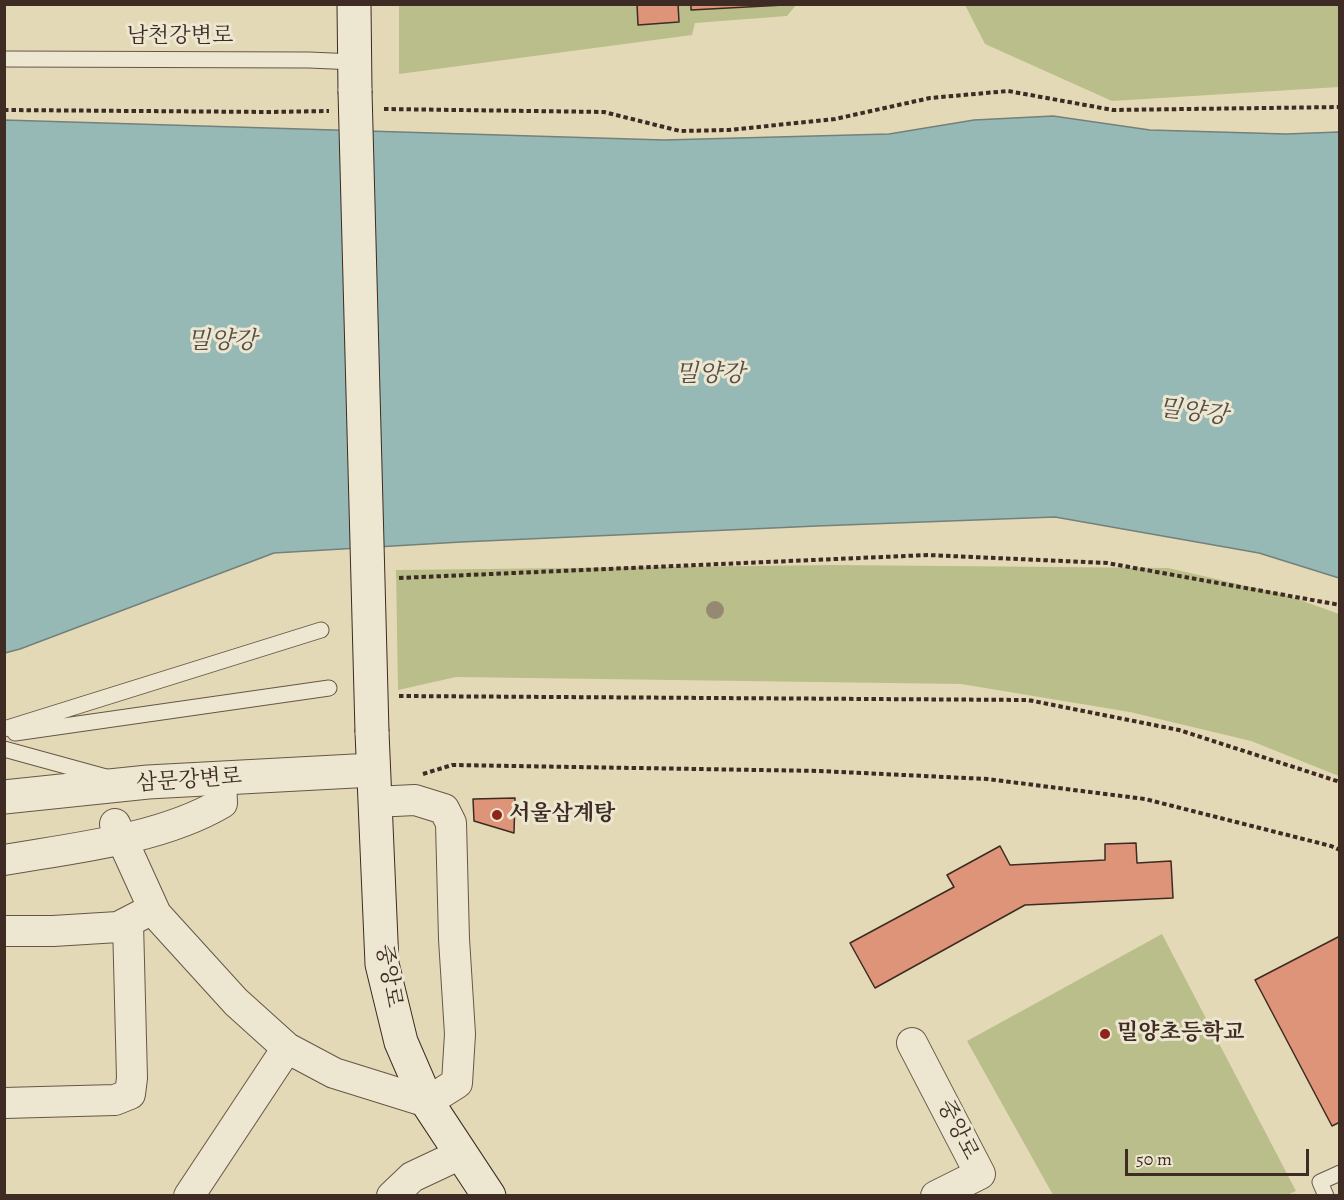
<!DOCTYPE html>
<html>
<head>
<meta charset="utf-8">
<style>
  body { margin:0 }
  #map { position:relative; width:1344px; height:1200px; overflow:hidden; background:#e4d9b6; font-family:Alegreya,serif }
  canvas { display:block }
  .frame { position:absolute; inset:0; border:6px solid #3d2b24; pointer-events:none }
  .scale { position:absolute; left:1125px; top:1149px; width:184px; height:27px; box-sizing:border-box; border:3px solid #3d2b24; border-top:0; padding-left:8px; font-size:18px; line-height:21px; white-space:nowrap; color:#3d2b24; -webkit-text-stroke:4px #ede6d0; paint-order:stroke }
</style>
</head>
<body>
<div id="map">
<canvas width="1344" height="1200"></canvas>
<div class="frame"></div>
<div class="scale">50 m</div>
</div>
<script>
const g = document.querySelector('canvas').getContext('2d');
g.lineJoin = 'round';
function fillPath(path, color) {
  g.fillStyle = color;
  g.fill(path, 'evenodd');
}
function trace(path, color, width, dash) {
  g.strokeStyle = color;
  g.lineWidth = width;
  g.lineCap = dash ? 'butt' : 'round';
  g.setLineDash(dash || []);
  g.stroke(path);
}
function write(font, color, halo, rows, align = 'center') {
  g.font = font + ' Alegreya,"Noto Serif KR",serif';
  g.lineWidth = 6;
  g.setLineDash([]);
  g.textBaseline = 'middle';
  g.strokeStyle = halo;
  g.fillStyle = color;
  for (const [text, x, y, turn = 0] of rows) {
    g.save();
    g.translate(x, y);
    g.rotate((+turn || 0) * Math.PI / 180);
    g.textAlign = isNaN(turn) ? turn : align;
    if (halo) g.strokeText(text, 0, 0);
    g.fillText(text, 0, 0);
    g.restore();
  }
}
fillPath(new Path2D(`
  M399,5H796L787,16L695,23L692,35L399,74Z
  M965,5H1339V87L1112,101L985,44Z
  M834,565L1168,568L1286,595L1339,614V776L1251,741L1130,712L961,684L456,677L398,690L396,570Z
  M1162,934L1296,1191L1287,1195H1053L967,1041Z`), '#babe8a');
const water = new Path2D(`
  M1053,116L1150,130L1286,134L1339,132V578L1259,553L1055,517L817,526L461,542L274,553L20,649L5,653L4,120L664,140L889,134L974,120Z`);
fillPath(water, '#97b9b5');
trace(water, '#73807b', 1.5);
const building = new Path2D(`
  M637,4H678L679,22L638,25Z
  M691,4H784V5L691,10Z
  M515,798L514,833L474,821L473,799Z
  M1136,843L1137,863L1171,861L1173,898L1025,905L875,988L850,943L954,887L947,875L1000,846L1010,865L1105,860V844Z
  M1340,936V1122L1332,1126L1255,980Z`);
fillPath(building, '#dd9478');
trace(building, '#3d2b24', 1.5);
const service = new Path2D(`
  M4,59L309,60L355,62
  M4,729L321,630
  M15,733L329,688
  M4,749L106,777
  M1326,1196L1320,1182L1340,1173`);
const minor = new Path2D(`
  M115,824L156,914L236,1002L287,1048
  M4,860C74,848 161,839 222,803L221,779
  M4,931H53L118,927L145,913
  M912,1043L980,1174L936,1196
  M4,1103L115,1100L130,1094L132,1078L128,923
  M189,1196L287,1048L334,1073L427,1102L457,1083L460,1034L454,939L451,823L444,809L415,800L374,802
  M392,1196L412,1177L461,1154`);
const tertiary = new Path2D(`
  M4,797L148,782L373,770`);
const secondary = new Path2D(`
  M354,4L355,91
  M372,732L382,964L401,1042L427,1102L489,1196`);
trace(service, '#675648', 17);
trace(minor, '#675648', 32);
trace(tertiary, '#675648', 35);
trace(secondary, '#3d2b24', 35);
trace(new Path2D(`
  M384,109L604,112L680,131L729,130L835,119L930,98L1008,91L1113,110L1340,107
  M4,110L271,112L329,111
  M399,578L928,555L1107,563L1340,605
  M399,696L1028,700L1179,730L1340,782
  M423,774L452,765L820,771L987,779L1145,799L1331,846L1340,850`), '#3d2b24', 4, [4.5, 3]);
trace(service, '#ede6d0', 15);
trace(minor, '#ede6d0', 30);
trace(tertiary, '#ede6d0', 33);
trace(secondary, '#ede6d0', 33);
const secondaryBridge = new Path2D(`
  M355,91L372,732`);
trace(secondaryBridge, '#3d2b24', 35, []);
trace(secondaryBridge, '#ede6d0', 33);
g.fillStyle = '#968971';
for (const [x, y] of [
  [715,610]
]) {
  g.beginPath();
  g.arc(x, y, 9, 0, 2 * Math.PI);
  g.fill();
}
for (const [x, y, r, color] of [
  [497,815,6,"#8f2418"],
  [1105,1034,6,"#8f2418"]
]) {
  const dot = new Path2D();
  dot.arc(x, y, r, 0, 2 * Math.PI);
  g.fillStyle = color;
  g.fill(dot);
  trace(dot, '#ede6d0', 2);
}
write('22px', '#3d2b24', '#ede6d0', [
  ["남천강변로",180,37],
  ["삼문강변로",189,781,-4],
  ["중앙로",388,976,80],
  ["중앙로",957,1130,63]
]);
write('bold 22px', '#3d2b24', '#ede6d0', [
  ["서울삼계탕",509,815],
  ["밀양초등학교",1117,1034]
], 'left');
write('italic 24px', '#544e48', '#ede6d0', [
  ["밀양강",222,342],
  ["밀양강",710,375],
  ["밀양강",1193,413,7]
]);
</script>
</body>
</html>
